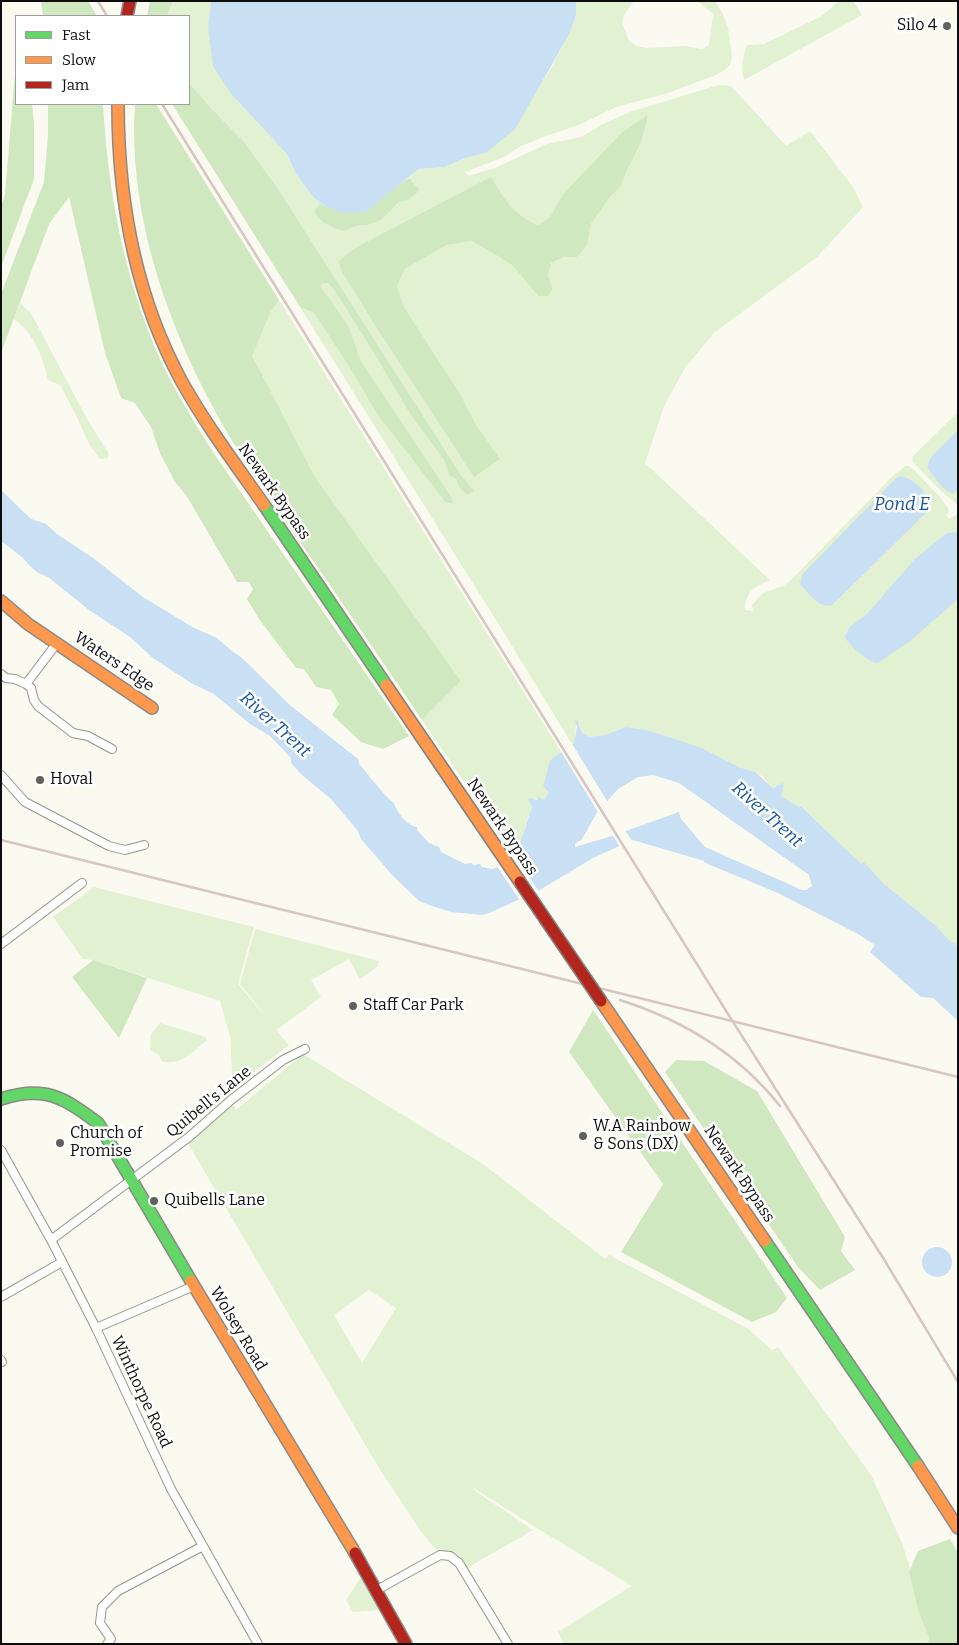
<!DOCTYPE html>
<html>
<head>
<meta charset="utf-8">
<style>
  body { margin:0 }
  #map { position:relative; width:959px; height:1645px; overflow:hidden; background:#fbfaf1; font-family:Bitter,serif }
  canvas { display:block }
  .frame { position:absolute; inset:0; border:2px solid #0d0d0d; pointer-events:none }
  .legend { position:absolute; left:15px; top:15px; width:175px; height:90px; box-sizing:border-box; background:#fff; border:1px solid #9e9e9e; margin:0; padding:6px 9px; list-style:none; font-size:15px; color:#0d0d0d }
  .legend li { display:flex; align-items:center; gap:10px; height:25px }
  .legend b { width:25px; border:1px solid #9e9e9e }
</style>
</head>
<body>
<div id="map">
<canvas width="959" height="1645"></canvas>
<div class="frame"></div>
<ul class="legend">
<li><b style="height:6px;background:#63d668"></b>Fast</li>
<li><b style="height:6px;background:#ff974d"></b>Slow</li>
<li><b style="height:6px;background:#b3261e"></b>Jam</li>
</ul>
</div>
<script>
const g = document.querySelector('canvas').getContext('2d');
g.lineJoin = 'round';
function fillPath(path, color) {
  g.fillStyle = color;
  g.fill(path, 'evenodd');
}
function trace(path, color, width, dash) {
  g.strokeStyle = color;
  g.lineWidth = width;
  g.lineCap = dash ? 'butt' : 'round';
  g.setLineDash(dash || []);
  g.stroke(path);
}
function write(font, color, halo, rows, align = 'center') {
  g.font = font + ' Bitter,serif';
  g.lineWidth = 5;
  g.setLineDash([]);
  g.textBaseline = 'middle';
  g.strokeStyle = halo;
  g.fillStyle = color;
  for (const [text, x, y, turn = 0] of rows) {
    g.save();
    g.translate(x, y);
    g.rotate((+turn || 0) * Math.PI / 180);
    g.textAlign = isNaN(turn) ? turn : align;
    if (halo) g.strokeText(text, 0, 0);
    g.fillText(text, 0, 0);
    g.restore();
  }
}
fillPath(new Path2D(`
  M173,1H211L208,26L232,95L287,154L296,174L313,197L321,203L314,211L344,231L356,226L367,225L392,209L400,201L420,190L409,178L419,169L445,167L465,158L486,153L532,97L550,70L570,33L576,15V1H634L624,15L622,23L629,41L637,46L646,48L684,46L702,49L709,45L713,14L697,1H715L723,14L728,28L732,56L731,63L726,69L716,75L665,94L616,107L581,124L546,136L521,146L504,157L465,172L468,176L495,168L547,144L581,137L605,123L630,112L715,86L726,85L732,87L786,146L810,131L853,187L863,207L818,256L714,333L685,368L665,404L645,463L770,580C755,587 745,591 745,610L753,611L752,605L763,593L783,586L790,581L891,478L905,466H909L914,470L940,497L948,508L949,512L946,515L949,519L958,514V946L949,940L935,925L884,884L864,862L861,865L803,807H799L781,796L784,786H776L773,788L762,776L750,770L739,767L702,748L647,730L626,727L605,735L590,738L582,733L579,724H576L575,741L572,744L501,628L300,307L314,313L350,368L377,414L446,503L453,504L452,498L361,361L349,327L330,299L319,287L322,284L328,283L335,291L375,355L410,414L444,460L449,474L456,479L459,487L467,494L474,491L461,475L278,189L245,143L211,108L189,83V16H167ZM648,116L621,185L610,197L591,224L587,245L577,257H564L551,263L548,276L553,288L538,296L513,266L496,255L471,241L446,244L405,269L397,286L404,307L459,392L478,428L413,383L342,272L338,262L392,230L491,178L503,198L521,218L538,225L550,217L563,194L622,132Z
  M839,1H853L862,15L744,80C741,67 742,57 747,45L764,44L822,16Z
  M279,300L561,752L550,760L543,786L550,793L544,800L534,799L520,844L522,856L518,861L422,720L461,681L315,477L251,356L270,313Z
  M20,303L31,313L87,419L109,454L108,458L100,459L89,444L76,415L60,385L48,380C43,357 34,333 14,319Z
  M958,412V503L957,504L942,492L912,461L913,456Z
  M94,887L254,927L238,984L271,1023L240,984L255,929L379,961L377,967L360,979L349,959L311,980L321,997L276,1030L289,1045L233,1088L230,1036L220,1001L93,960L83,959L53,917Z
  M160,1023L206,1037V1041C194,1051 179,1067 162,1061L159,1055L150,1050L151,1034Z
  M303,1054L483,1164L605,1259L609,1255L747,1328L772,1350L778,1347L871,1475L902,1543L934,1644H564L558,1632L632,1586L532,1525L472,1487L478,1493L533,1530L472,1565L464,1572L459,1563L440,1555L420,1530L379,1468L186,1140L231,1100L236,1110ZM369,1290L396,1308L362,1363L334,1315Z
  M365,1571L387,1609L353,1612L346,1600Z`), '#e1f1d1');
fillPath(new Path2D(`
  M41,1H88L97,16H43Z
  M150,1H173L167,16H147Z
  M16,62V104H32L34,123V179L1,267V206L5,194Z
  M189,83L211,108L245,143L278,189L461,475L474,491L467,495L459,487L456,479L449,475L444,460L410,414L375,355L335,291L328,283L322,284L320,287L330,299L349,327L361,361L452,498L453,504L446,503L377,414L350,368L314,313L300,307L172,104H189Z
  M48,104H103C108,192 124,278 160,359C176,393 196,426 217,458L409,736L383,749L361,742L332,715L339,704L331,690L316,687L304,669L296,668L259,619L247,599L253,589L249,582H237L186,495L175,482L160,453L151,427L135,403L121,398L105,353L69,197L49,224L1,353V294L44,182L48,135Z
  M135,104H156L279,300L270,313L252,356L315,477L461,681L422,720C386,667 350,614 314,562C277,509 239,457 209,400C162,310 128,206 135,104Z
  M648,115L641,142L627,170L621,186L610,197L591,224L587,245L577,257H564L551,263L548,276L553,288L548,296H538L513,266L496,255L471,241L446,245L405,269L397,286L404,307L459,392L478,428L500,459L474,477L375,325L342,272L338,262L355,248L491,177C505,200 513,215 538,225L550,217L563,194L622,132Z
  M409,178L420,190L408,200L400,201L381,220L367,225L356,226L344,231C331,227 320,223 314,211L321,203L326,207L365,212L388,192Z
  M93,960L147,978L119,1038L72,977Z
  M593,1010L787,1298L776,1312L752,1322L621,1252L663,1184L569,1052Z
  M676,1060L704,1061L757,1091L845,1237L841,1251L855,1270L820,1290L798,1267L665,1072Z
  M950,1539L958,1553V1644H929V1637L919,1613L909,1572L918,1551Z`), '#d0e8bf');
fillPath(new Path2D(`
  M211,1H576V15L570,33L515,129L486,153L465,158L445,167L419,169L365,212L342,213L326,207L313,197L296,174L287,154L232,95L213,66L208,26Z
  M958,430V490L953,494L942,487L928,469V464L932,456Z
  M901,476C914,479 932,495 930,509L832,605C820,610 808,592 800,584L803,574L896,478Z
  M1,490L31,519L46,524L57,534L93,558L143,597L194,628L217,638L233,652L241,657L291,706L358,759L359,764C365,771 389,801 394,803C397,812 407,826 417,827L418,831L429,843L439,847L441,852L465,864L471,863L474,865L480,864L482,867L492,869L517,861L521,858L522,852L520,842L525,829L532,806L528,799L531,798L537,800L539,797L544,800L549,793L543,786L550,760L574,743L577,727L575,721L577,720L582,733L590,737L605,735L626,727L647,730L702,748L739,767L755,772L773,788L783,783L784,786L781,796L799,807H802L861,864L864,862L884,884L935,925L949,940L958,946V1021L933,998L921,997L870,952L875,945L858,934L778,893L710,865L704,862V861L633,840L593,858L538,891L489,913L482,915L451,912L429,905L419,901L393,876L361,839L358,831L331,799L302,775L291,763V758L270,736L250,724L214,694L191,683L153,658L130,637L89,610L48,577L38,573L29,565L23,558L1,541ZM653,775L679,783L809,875L812,886L806,890H802L705,847L681,819L679,812L612,836L575,847V844L582,839L596,814L618,789L638,777Z
  M958,532V599L910,641L878,663C868,663 849,645 845,637L849,628L868,613L915,559L944,535L948,533Z
  M922 1262a15 15 0 1 1 30 0a15 15 0 1 1-30 0Z`), '#c8dff4');
fillPath(new Path2D(`
  M571,742L609,804L599,814L560,750Z
  M624,829L633,842L620,847L612,834Z
  M516,858L540,893L521,902L496,865Z`), '#fbfaf1');
const street = new Path2D(`
  M1,674L6,678L15,679L26,684L31,688L34,700L38,706L73,733L88,736L112,749
  M26,684L57,643
  M1,775L25,802L109,846L125,850L144,845
  M1,944L82,883
  M1,1150L51,1240L96,1328L171,1489L258,1644
  M51,1240L189,1137L231,1100L283,1060L305,1049
  M1,1297L62,1262
  M96,1328L194,1286
  M1,1360L2,1362
  M377,1590L440,1555L450,1556L459,1563L508,1644
  M107,1644L111,1639L100,1623L102,1607L118,1591L203,1546`);
const fast = new Path2D(`
  M264,505L386,685
  M1,1099C45,1085 63,1097 98,1123L191,1281
  M765,1241L918,1466`);
const slow = new Path2D(`
  M118,104C118,201 135,296 182,382C206,425 236,465 264,505
  M1,601L28,624L152,708
  M601,1001L765,1241
  M191,1281L355,1553
  M918,1466L958,1528`);
const jam = new Path2D(`
  M127,16L130,1
  M355,1553L406,1644`);
trace(street, '#949490', 10);
trace(fast, '#8b8a86', 14);
trace(slow, '#8b8a86', 14);
trace(jam, '#8b8a86', 14);
trace(street, '#fefefd', 8);
trace(fast, '#63d668', 11);
trace(slow, '#ff974d', 11);
trace(jam, '#b3261e', 11);
trace(new Path2D(`
  M98,1L107,16
  M162,104L728,1014L885,1261L958,1382
  M1,840L958,1077
  M620,1000C683,1020 738,1053 780,1106`), '#d7c6c3', 2.5);
const slowBridge = new Path2D(`
  M386,685L520,882`);
const jamBridge = new Path2D(`
  M520,882L601,1001`);
trace(slowBridge, '#81817d', 14, []);
trace(jamBridge, '#81817d', 14, []);
trace(slowBridge, '#ff974d', 11);
trace(jamBridge, '#b3261e', 11);
for (const [x, y, r, color] of [
  [947,26,5,"#60605d"],
  [40,780,5,"#60605d"],
  [353,1006,5,"#60605d"],
  [583,1136,5,"#60605d"],
  [60,1143,5,"#60605d"],
  [154,1201,5,"#60605d"]
]) {
  const dot = new Path2D();
  dot.arc(x, y, r, 0, 2 * Math.PI);
  g.fillStyle = color;
  g.fill(dot);
  trace(dot, '#fff', 2);
}
write('16px', '#0d0d0d', '#fff', [
  ["Silo 4",937,26,"right"],
  ["Hoval",50,780],
  ["Staff Car Park",363,1006],
  ["W.A Rainbow",593,1127],
  ["& Sons (DX)",593,1145],
  ["Church of",70,1134],
  ["Promise",70,1152],
  ["Quibells Lane",164,1201]
], 'left');
write('16px', '#0d0d0d', '#fff', [
  ["Newark Bypass",274,492,55],
  ["Waters Edge",114,662,34],
  ["Newark Bypass",502,827,56],
  ["Quibell's Lane",209,1102,-39],
  ["Newark Bypass",739,1174,56],
  ["Wolsey Road",238,1329,59],
  ["Winthorpe Road",141,1392,65]
]);
write('italic 18px', '#16529f', '#fff', [
  ["Pond E",902,505],
  ["River Trent",275,725,42],
  ["River Trent",767,815,42]
]);
</script>
</body>
</html>
